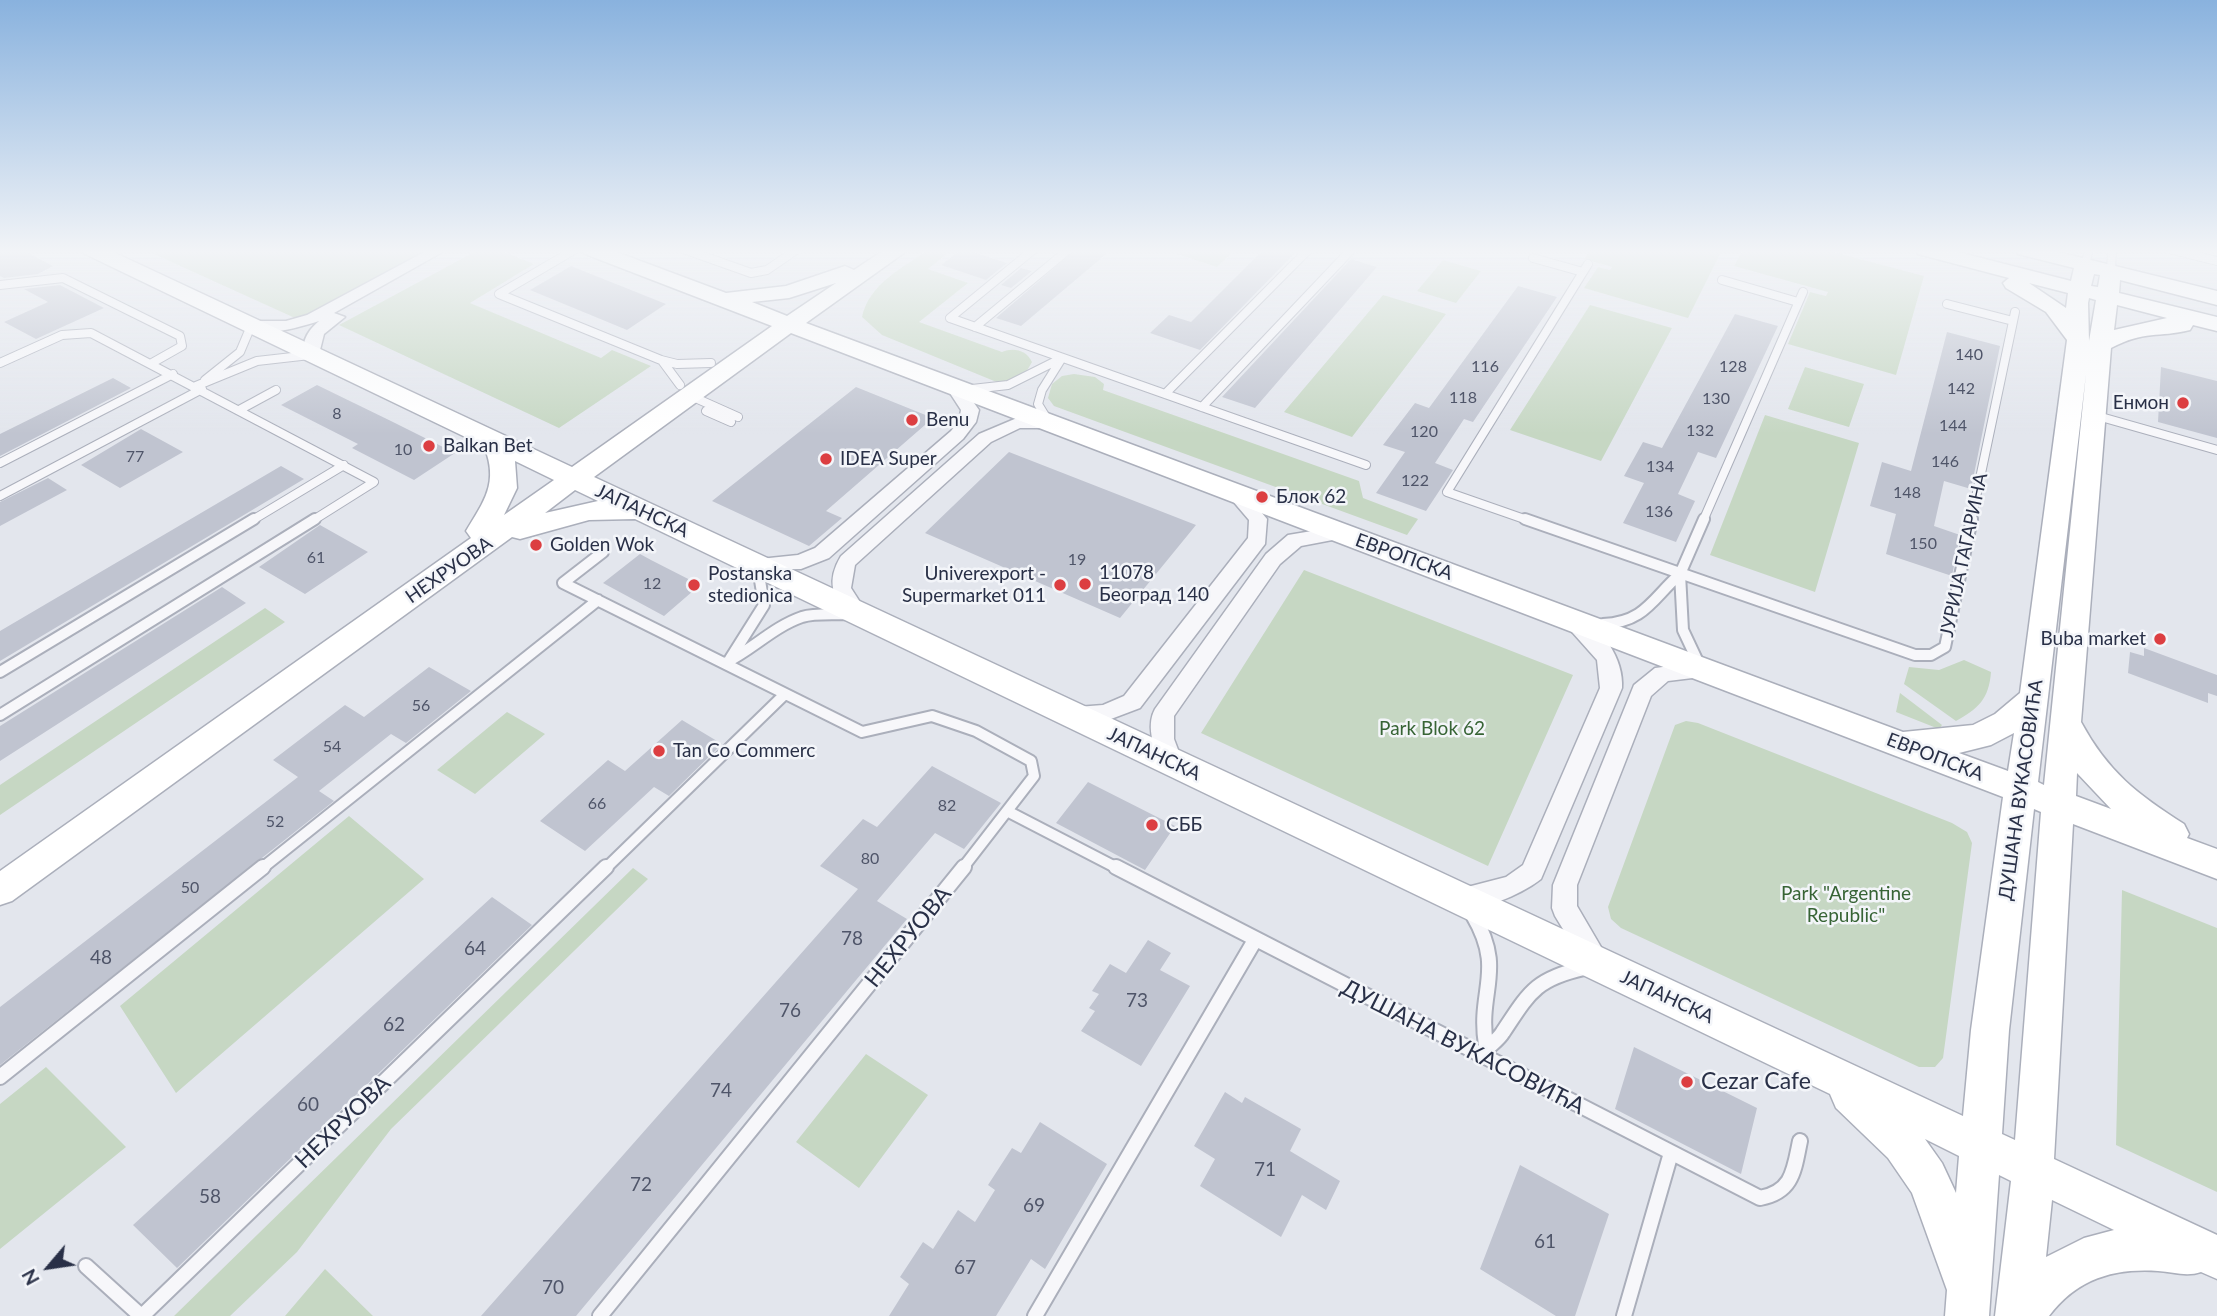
<!DOCTYPE html>
<html>
<head>
<meta charset="utf-8">
<style>
  body { margin:0 }
  #map { position:relative; width:2217px; height:1316px; overflow:hidden; background:#e3e6ed; font-family:Lato,sans-serif }
  canvas { display:block }
  .north { position:absolute; left:14px; top:1232px; width:70px; height:70px; -webkit-text-stroke:5px #f3f5f9; paint-order:stroke; rotate:241deg; font-size:19px; font-weight:700; line-height:28px; text-align:center; color:#293047 }
  .north::after { content:''; display:block; margin:auto; width:24px; height:32px; background:#293047; clip-path:polygon(50% 0,100% 100%,50% 72%,0 100%) }
</style>
</head>
<body>
<div id="map">
<canvas width="2217" height="1316"></canvas>
<div class="north">N</div>
</div>
<script>
const g = document.querySelector('canvas').getContext('2d');
g.lineJoin = 'round';
function fillPath(path, color) {
  g.fillStyle = color;
  g.fill(path, 'evenodd');
}
function trace(path, color, width, dash) {
  g.strokeStyle = color;
  g.lineWidth = width;
  g.lineCap = dash ? 'butt' : 'round';
  g.setLineDash(dash || []);
  g.stroke(path);
}
function write(font, color, halo, rows, align = 'center') {
  g.font = font + ' Lato,sans-serif';
  g.lineWidth = 5;
  g.setLineDash([]);
  g.textBaseline = 'middle';
  g.strokeStyle = halo;
  g.fillStyle = color;
  for (const [text, x, y, turn = 0] of rows) {
    g.save();
    g.translate(x, y);
    g.rotate((+turn || 0) * Math.PI / 180);
    g.textAlign = isNaN(turn) ? turn : align;
    if (halo) g.strokeText(text, 0, 0);
    g.fillText(text, 0, 0);
    g.restore();
  }
}
fillPath(new Path2D(`
  M145,250H430L303,317L295,318Z
  M478,250H499L534,264L470,303L601,358L612,350L651,366L559,428L339,325Z
  M928,250H952L928,269L968,283L919,322L1002,352C1013,347 1027,350 1032,362L1025,374L999,383L882,335L862,317C869,284 902,268 928,250Z
  M1181,250H1226L1233,252L1217,267L1177,254Z
  M1590,250H1722L1688,318L1584,288L1598,267L1610,270L1612,267L1584,259Z
  M1743,250H1826L1924,276L1896,375L1788,344L1810,292L1826,296L1828,292L1734,266Z
  M1443,260L1481,271L1456,303L1417,291Z
  M1383,295L1446,314L1352,437L1284,412Z
  M1590,305L1672,328L1601,461L1510,430Z
  M1805,367L1864,384L1849,427L1788,409Z
  M1074,374L1095,377L1104,384L1103,390L1359,481L1363,498L1418,519L1407,535L1054,406L1048,398L1052,384L1062,376Z
  M1765,415L1859,443L1815,592L1710,555Z
  M1304,570L1573,675L1488,866L1201,733Z
  M265,608L285,622L0,815V785Z
  M1964,660L1991,672C1989,699 1978,709 1956,721L1904,684L1909,667L1939,670Z
  M1900,693L1942,725L1939,729L1896,712Z
  M507,712L545,734L475,794L437,770Z
  M1686,721L1698,723L1952,823L1967,832L1972,843L1943,1058L1935,1067H1919L1621,928L1611,919L1608,907L1675,725Z
  M349,816L424,879L176,1093L120,1006Z
  M633,868L648,879L391,1129L297,1252L230,1316H174Z
  M2122,890L2217,928V1192L2116,1145Z
  M866,1054L928,1095L859,1188L796,1142Z
  M46,1067L126,1147L0,1249V1104Z
  M325,1269L373,1316H285Z`), '#c6d7c3');
fillPath(new Path2D(`
  M0,250H23L53,266L38,274L4,278L0,276Z
  M961,250H967L1007,263L986,280L941,265Z
  M1075,250H1111L1021,326L996,318Z
  M1263,250H1298L1200,350L1150,333L1169,315L1191,322Z
  M1351,259L1377,267L1255,408L1222,397Z
  M571,266L666,304L627,330L530,290Z
  M1021,268L1032,271L1011,288L1001,285Z
  M60,285L104,308L36,339L4,322L48,302L24,289Z
  M1518,286L1557,297L1473,422L1464,419L1435,463L1453,470L1426,511L1376,493L1405,452L1383,445L1415,403L1429,408Z
  M1735,314L1778,326L1716,458L1698,452L1678,494L1695,501L1676,542L1623,523L1644,483L1624,476L1643,442L1662,448Z
  M1947,332L2000,346L1971,489L1944,481L1934,526L1960,535L1952,576L1886,554L1896,514L1870,506L1882,462L1911,471Z
  M2161,367L2217,381V438L2158,422Z
  M113,378L131,388L0,456V434Z
  M317,385L393,422L455,453L414,480L352,448L358,444L281,405Z
  M856,387L933,418L826,511L842,518L809,546L712,501Z
  M141,429L183,452L120,488L81,465Z
  M1009,452L1196,525L1120,618L925,533Z
  M281,466L304,479L0,661V631Z
  M48,478L67,490L0,526V502Z
  M320,525L368,552L305,594L259,567Z
  M640,554L651,560L700,585L664,616L603,583Z
  M222,587L246,603L0,761V726Z
  M2144,648L2217,675V696L2208,693V703L2128,673L2130,652L2144,656Z
  M429,667L471,691L406,743L391,734L319,791L334,801L0,1065V1007L298,777L273,760L345,705L364,717Z
  M682,720L722,744L669,796L654,787L585,851L540,821L608,760L625,771Z
  M932,766L1001,803L964,849L935,833L877,901L907,919L576,1316H481L858,889L820,866L863,819L877,827Z
  M1088,782L1175,826L1145,870L1056,823Z
  M492,897L532,925L177,1268L133,1225Z
  M1148,940L1171,953L1160,970L1190,986L1141,1066L1081,1031L1095,1011L1089,1008L1099,994L1092,991L1110,964L1126,973Z
  M1634,1047L1757,1108L1741,1174L1615,1109Z
  M1225,1092L1242,1103L1245,1097L1301,1129L1290,1151L1340,1181L1326,1210L1302,1195L1281,1237L1200,1186L1215,1159L1194,1146Z
  M1040,1122L1107,1164L1045,1269L1031,1259L996,1316H889L909,1284L900,1277L923,1242L933,1249L958,1210L975,1222L995,1190L988,1185L1012,1148L1021,1153Z
  M1520,1165L1609,1214L1575,1316H1556L1480,1269Z`), '#c0c4d0');
const laneFar2 = new Path2D(`
  M574,250L499,294L661,360L677,364L711,363
  M686,250L751,273L767,270L796,250
  M2173,250L2217,261
  M1533,258L1583,272
  M2085,265L2089,250
  M2111,272L2112,250
  M1722,280L1798,302
  M0,285L63,278L180,336L182,346L152,363
  M1947,304L2013,321
  M950,318L1366,465
  M950,318L1033,250
  M975,327L1068,250
  M663,362L680,385
  M0,363L62,335L91,333L374,482L312,521
  M205,380L240,352L251,326
  M196,386L257,361L310,355
  M972,389L1008,385L1062,358
  M1165,394L1308,250
  M691,396L738,417
  M1202,407L1351,250
  M241,409L276,390
  M706,411L731,422
  M2094,415L2217,450
  M1049,422L1038,404L1042,390L1062,358
  M0,463L173,374
  M0,496L202,389
  M251,521L344,465
  M1530,521L1447,492L1588,264
  M1703,521L1803,292
  M1971,521L2015,312`);
const laneFar1 = new Path2D(`
  M1525,519L1915,655H1931L1945,647L1972,519
  M603,552L563,583L862,732L932,716L976,731L1031,761L1034,776L962,869
  M1603,624C1645,622 1652,599 1680,574
  M730,659L764,605L758,568
  M725,663C752,650 773,627 802,617C815,613 833,615 847,614
  M1699,664L1683,630L1680,574L1704,519
  M0,672L254,519
  M0,715L315,519
  M1007,811L1119,869
  M261,869L598,600
  M605,869L785,694`);
const lane = new Path2D(`
  M1116,867L1760,1198C1793,1192 1794,1170 1800,1141
  M1473,915C1506,971 1477,990 1486,1045
  M1481,1056C1487,1046 1497,1042 1503,1032C1529,993 1535,979 1584,968
  M0,1077L263,867
  M86,1266L141,1316
  M142,1316L606,867
  M600,1316L964,867
  M1035,1316L1255,940
  M1624,1316L1671,1153`);
const street = new Path2D(`
  M428,250H446L334,313L345,317L324,334L318,358H306C300,344 307,331 319,321C300,327 258,340 243,326L251,321H286L307,315Z
  M954,382L960,383L979,410L976,422L963,439L829,558L801,569L750,570L747,565L750,560L798,555L815,548L951,431L959,421L961,410L946,387Z
  M1017,418H1050L1059,423L1050,428H1020L991,442L855,565L851,588L867,613L864,618H850C832,597 826,581 841,556L979,434Z
  M1235,487L1242,489L1267,519L1265,544L1140,708L1103,722L1064,720L1061,714L1064,708L1103,705L1124,696L1248,538L1249,520L1226,493Z
  M1336,527L1343,528L1346,533L1343,538L1301,546L1280,564L1174,716V739L1183,763L1180,769L1172,772L1164,769C1155,752 1145,727 1155,709L1266,554L1288,535Z
  M1574,616C1602,624 1624,660 1622,688L1541,879C1522,894 1476,915 1452,907L1449,899L1452,891L1506,877L1523,865L1600,688L1597,660L1564,623L1567,618Z
  M1702,662L1709,664L1713,670L1709,676L1668,681L1651,696L1577,885V906L1608,959L1604,967L1595,971L1586,967L1555,916L1552,908L1553,885L1634,685L1655,668Z`);
const secondary = new Path2D(`
  M82,250H109L572,467L772,326L585,254L582,250H611L726,293L786,286L845,266L854,270L884,250H908L806,323L1903,732L1973,725L1995,714L2020,693L2067,340L2046,312L2006,288L2003,283L2009,278L1918,254L1915,250H1950L2071,281L2074,268L2018,254L2015,250H2050L2217,291V305L2120,280L2119,293L2217,317V331L2193,325L2190,330C2158,338 2145,330 2111,348L2081,722C2108,772 2137,794 2184,824L2189,834L2187,838L2217,849V879L2073,824L2054,1159L2217,1235V1279L2201,1272C2187,1277 2173,1272 2158,1271C2113,1268 2077,1279 2049,1316H1995L2011,1181L1999,1175L1989,1316H1945L1947,1290L1912,1193L1888,1158L1836,1108L1830,1094L635,519L589,520L520,539L512,537L12,901L0,905V871L471,538L466,531C484,501 499,483 484,446L85,254ZM2094,274L2100,275L2098,287L2091,286ZM836,283L787,316L752,302L789,298ZM2029,283L2068,293L2066,308ZM2089,298L2096,300L2089,341L2088,303ZM2117,305L2167,318L2114,330ZM791,333L2003,797L1971,1030L1963,1116L594,477ZM2086,374L2044,785L2038,782ZM515,461L554,480L504,515L517,488ZM575,490L598,501L545,513ZM2014,733L2008,771L1959,753L1991,745ZM2077,773L2111,809L2076,796ZM2034,809L2041,812L2015,1140L2002,1134L2009,1030ZM1925,1139L1959,1156L1956,1193L1942,1163ZM2052,1200L2114,1230L2084,1238L2046,1257Z`);
trace(laneFar2, '#abafbb', 10);
trace(laneFar1, '#abafbb', 14);
trace(lane, '#abafbb', 18);
trace(street, '#abafbb', 3);
trace(secondary, '#abafbb', 3);
trace(laneFar2, '#f7f7fa', 8);
trace(laneFar1, '#f7f7fa', 10);
trace(lane, '#f7f7fa', 14);
fillPath(street, '#f7f7fa');
fillPath(secondary, '#fff');
const sky = g.createLinearGradient(0, 0, 0, 434);
sky.addColorStop(0, '#89b2de');
sky.addColorStop(0.58, '#f2f4f7');
sky.addColorStop(1, '#f2f4f700');
g.fillStyle = sky;
g.fillRect(0, 0, 2217, 434);
for (const [x, y, r, color] of [
  [2183,403,7,"#dc3e41"],
  [912,420,7,"#dc3e41"],
  [429,446,7,"#dc3e41"],
  [826,459,7,"#dc3e41"],
  [1262,497,7,"#dc3e41"],
  [536,545,7,"#dc3e41"],
  [1085,584,7,"#dc3e41"],
  [694,585,7,"#dc3e41"],
  [1060,585,7,"#dc3e41"],
  [2160,639,7,"#dc3e41"],
  [659,751,7,"#dc3e41"],
  [1152,825,7,"#dc3e41"],
  [1687,1082,7,"#dc3e41"]
]) {
  const dot = new Path2D();
  dot.arc(x, y, r, 0, 2 * Math.PI);
  g.fillStyle = color;
  g.fill(dot);
  trace(dot, '#f3f5f9', 2.5);
}
write('16px', '#4f5569', null, [
  ["140",1969,355],
  ["116",1485,367],
  ["128",1733,367],
  ["142",1961,389],
  ["118",1463,398],
  ["130",1716,399],
  ["8",337,414],
  ["144",1953,426],
  ["132",1700,431],
  ["120",1424,432],
  ["10",403,450],
  ["77",135,457],
  ["146",1945,462],
  ["134",1660,467],
  ["122",1415,481],
  ["148",1907,493],
  ["136",1659,512],
  ["150",1923,544],
  ["61",316,558],
  ["19",1077,560],
  ["12",652,584],
  ["56",421,706],
  ["54",332,747],
  ["66",597,804],
  ["82",947,806],
  ["52",275,822],
  ["80",870,859],
  ["50",190,888]
]);
write('19px', '#293047', '#f3f5f9', [
  ["Енмон",2169,403,"right"],
  ["Benu",926,420],
  ["Balkan Bet",443,446],
  ["IDEA Super",840,459],
  ["Блок 62",1276,497],
  ["Golden Wok",550,545],
  ["11078",1099,573],
  ["Београд 140",1099,595],
  ["Postanska",708,574],
  ["stedionica",708,596],
  ["Univerexport -",1046,574,"right"],
  ["Supermarket 011",1046,596,"right"],
  ["Buba market",2146,639,"right"],
  ["Tan Co Commerc",673,751],
  ["СББ",1166,825]
], 'left');
write('19px', '#293047', '#f3f5f9', [
  ["ЈАПАНСКА",642,511,25],
  ["ЈУРИЈА ГАГАРИНА",1964,555,-78],
  ["ЕВРОПСКА",1404,557,20],
  ["НЕХРУОВА",449,570,-35],
  ["ЈАПАНСКА",1154,754,25],
  ["ЕВРОПСКА",1935,757,21],
  ["ДУШАНА ВУКАСОВИЋА",2021,790,-82],
  ["ЈАПАНСКА",1667,997,25]
]);
write('19px', '#376435', '#f3f5f9', [
  ["Park Blok 62",1432,729],
  ["Park \"Argentine",1846,894],
  ["Republic\"",1846,916]
]);
write('19px', '#4f5569', null, [
  ["78",852,939],
  ["64",475,949],
  ["48",101,958],
  ["73",1137,1001],
  ["76",790,1011],
  ["62",394,1025],
  ["74",721,1091],
  ["60",308,1105],
  ["71",1265,1170],
  ["72",641,1185],
  ["58",210,1197],
  ["69",1034,1206],
  ["61",1545,1242],
  ["67",965,1268],
  ["70",553,1288]
]);
write('23px', '#293047', '#f3f5f9', [
  ["НЕХРУОВА",908,937,-51],
  ["ДУШАНА ВУКАСОВИЋА",1463,1047,27],
  ["НЕХРУОВА",343,1122,-44]
]);
write('23px', '#293047', '#f3f5f9', [
  ["Cezar Cafe",1701,1082]
], 'left');
</script>
</body>
</html>
